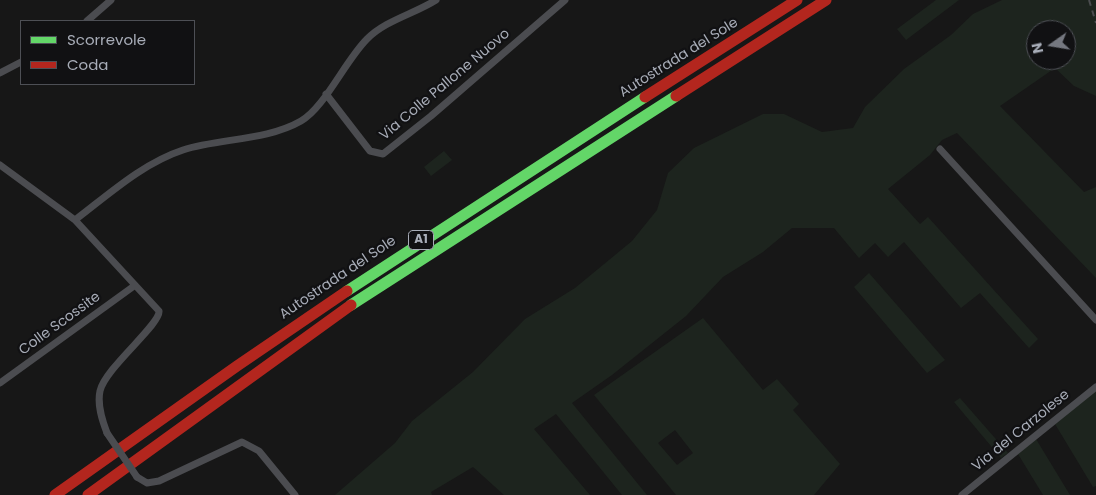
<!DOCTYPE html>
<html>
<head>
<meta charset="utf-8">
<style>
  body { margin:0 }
  #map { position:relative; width:1096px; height:495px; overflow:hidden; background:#171717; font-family:Poppins,sans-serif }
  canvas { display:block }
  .legend { position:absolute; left:20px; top:20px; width:175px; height:65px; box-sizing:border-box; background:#111113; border:1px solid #4d4f55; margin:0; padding:6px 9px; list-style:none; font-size:15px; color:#a8adb8 }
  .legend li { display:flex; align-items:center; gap:10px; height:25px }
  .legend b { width:25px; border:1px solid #4d4f55 }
  .north { position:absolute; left:1026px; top:20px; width:50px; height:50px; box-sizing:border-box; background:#111113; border:1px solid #4d4f55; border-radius:50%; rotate:257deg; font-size:14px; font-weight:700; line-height:20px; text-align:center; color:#a8adb8 }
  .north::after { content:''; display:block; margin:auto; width:18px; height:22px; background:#757880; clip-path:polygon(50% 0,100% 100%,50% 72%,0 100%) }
</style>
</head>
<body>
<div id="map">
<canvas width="1096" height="495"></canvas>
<ul class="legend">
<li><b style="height:6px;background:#63d668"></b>Scorrevole</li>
<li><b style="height:6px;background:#b3261e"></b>Coda</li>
</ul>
<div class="north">N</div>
</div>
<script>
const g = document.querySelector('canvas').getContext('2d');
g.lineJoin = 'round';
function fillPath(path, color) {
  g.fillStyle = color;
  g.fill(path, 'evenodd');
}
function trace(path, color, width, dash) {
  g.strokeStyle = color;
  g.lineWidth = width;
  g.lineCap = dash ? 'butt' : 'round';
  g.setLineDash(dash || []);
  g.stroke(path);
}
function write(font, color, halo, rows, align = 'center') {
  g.font = font + ' Poppins,sans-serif';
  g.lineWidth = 4.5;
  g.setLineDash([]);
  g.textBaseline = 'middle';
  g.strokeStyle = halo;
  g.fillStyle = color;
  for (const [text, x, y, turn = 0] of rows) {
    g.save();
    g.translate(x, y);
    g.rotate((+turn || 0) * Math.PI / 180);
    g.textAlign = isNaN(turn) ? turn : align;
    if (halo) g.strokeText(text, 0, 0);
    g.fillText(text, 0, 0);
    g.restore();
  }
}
fillPath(new Path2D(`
  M936,0H959L906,40L897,29Z
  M1002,0H1096V96L1074,86L1055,68L1000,106L1084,192L1096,187V278L957,133L942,140L930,155L888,189L920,224L928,217L1038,339L1029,348L980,293L961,308L904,242L888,257L875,243L859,258L834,228H792L763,252L723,277L686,316L612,375L572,403L647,495H622L556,414L534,429L590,495H504L473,467L431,492L432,495H335L395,443L412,421L473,372L525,319L575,288L632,241L657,210L668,173L694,148L763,114H784L822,132L853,128L865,107L904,69L951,35L973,14ZM1036,30H1066V60H1036Z
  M444,151L452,160L431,176L424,167Z
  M869,273L945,360L927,373L854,287Z
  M703,318L763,390L777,379L799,404L793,410L840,464L814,495H676L594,395ZM675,430L693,453L677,465L658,443Z
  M1096,390V486L1093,487L1055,424Z
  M960,398L1008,453L1001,458L954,402Z
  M1036,439L1070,495H1043L1018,454Z`), '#1d241e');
trace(new Path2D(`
  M87,21L111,0
  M0,73L21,62
  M326,94L370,151L383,154L431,116L565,0
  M940,149L1096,320
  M0,165L75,220L159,311C161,324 105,368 100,391C97,405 102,420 107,433
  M75,220C108,195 143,163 183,150C220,138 266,141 301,121C325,107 345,61 367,39C386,20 414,14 436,0
  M0,383L134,286
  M137,477L147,483L159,481L242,442L259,451L295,495
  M962,495L1096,387`), '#4b4c50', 7);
trace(new Path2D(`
  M347,291L645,97
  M351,305L676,96`), '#63d668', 11);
trace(new Path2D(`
  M676,96L826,0
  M645,97L797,0
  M55,495L237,366L347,291
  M88,495L351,305`), '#b3261e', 11);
trace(new Path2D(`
  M1089,0L1096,23`), '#4b4c4f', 2, [6, 5]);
trace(new Path2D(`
  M107,433L137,477`), '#4b4c50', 7);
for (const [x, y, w] of [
  [421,240,25]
]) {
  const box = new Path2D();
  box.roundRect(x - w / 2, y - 9.5, w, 19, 4);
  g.fillStyle = '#111113';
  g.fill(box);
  trace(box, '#a8adb8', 1);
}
write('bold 12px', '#a8adb8', null, [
  ["A1",421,240]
]);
write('14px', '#a8adb8', '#111113', [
  ["Autostrada del Sole",679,58,-32],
  ["Via Colle Pallone Nuovo",445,85,-40],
  ["Autostrada del Sole",338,278,-34],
  ["Colle Scossite",60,324,-36],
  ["Via del Carzolese",1021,431,-39]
]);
</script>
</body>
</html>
